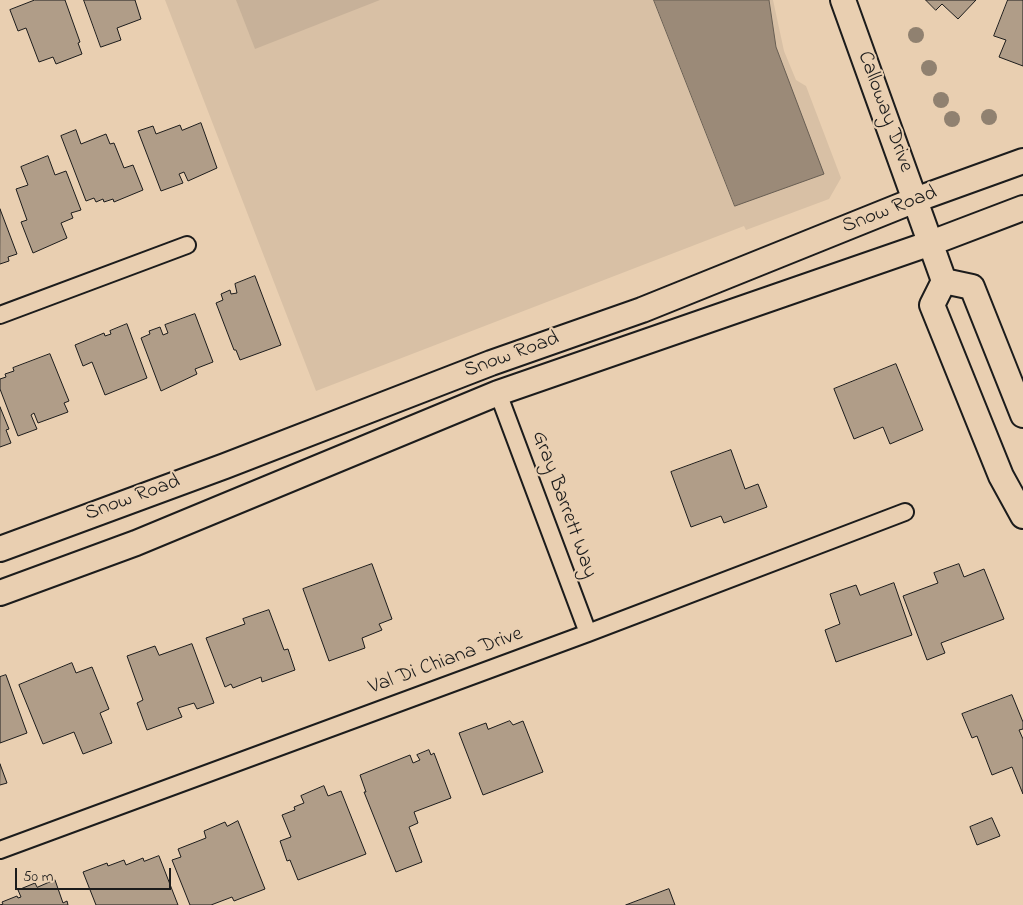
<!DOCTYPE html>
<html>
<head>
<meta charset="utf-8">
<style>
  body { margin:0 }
  #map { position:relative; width:1023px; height:905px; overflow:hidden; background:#e9cfb1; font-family:"Indie Flower",sans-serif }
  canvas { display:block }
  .scale { position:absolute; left:15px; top:868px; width:156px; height:22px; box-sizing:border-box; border:2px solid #1c1c1c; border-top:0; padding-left:6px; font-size:15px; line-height:18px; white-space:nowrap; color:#1c1c1c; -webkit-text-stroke:4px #e9cfb1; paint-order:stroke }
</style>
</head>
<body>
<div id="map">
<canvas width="1023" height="905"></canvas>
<div class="scale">50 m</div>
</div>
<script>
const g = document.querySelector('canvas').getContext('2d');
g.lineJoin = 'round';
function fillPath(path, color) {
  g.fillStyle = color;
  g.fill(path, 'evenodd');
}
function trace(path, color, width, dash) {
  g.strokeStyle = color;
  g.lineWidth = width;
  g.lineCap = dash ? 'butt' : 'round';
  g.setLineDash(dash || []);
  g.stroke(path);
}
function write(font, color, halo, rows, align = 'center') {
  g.font = font + ' "Indie Flower",sans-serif';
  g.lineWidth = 4;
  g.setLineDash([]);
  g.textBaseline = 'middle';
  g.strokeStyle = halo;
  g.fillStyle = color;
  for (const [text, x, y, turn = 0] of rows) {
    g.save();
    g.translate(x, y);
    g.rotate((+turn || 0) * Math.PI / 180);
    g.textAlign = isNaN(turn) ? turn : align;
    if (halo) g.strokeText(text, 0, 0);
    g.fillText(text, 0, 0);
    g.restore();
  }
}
fillPath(new Path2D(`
  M165,0H773L784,51L796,80L806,86L841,178L829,199L746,230L744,226L316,391Z`), '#d8c0a5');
fillPath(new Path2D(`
  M236,0H380L255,49Z`), '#c7b199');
const water = new Path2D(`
  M654,0H769L776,47L824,174L735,206Z`);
fillPath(water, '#9b8a78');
trace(water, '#685e53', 1);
const building = new Path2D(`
  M35,0H65L80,42L78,43L82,54L56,64L53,57L39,62L26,28L18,31L10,10Z
  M84,0H135L141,19L117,28L121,40L101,47Z
  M926,0H976L958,19L942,4L936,10Z
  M1008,0H1023V66L999,57L1006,40L994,36Z
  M201,123L217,168L188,181L184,172L179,174L183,183L161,191L138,131L153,126L156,134L180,125L182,130Z
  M76,130L81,144L106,134L110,144L114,143L124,168L133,165L143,190L114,202L113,199L104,202L103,199L96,202L94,198L86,201L61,136Z
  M48,156L55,175L66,171L81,210L71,213L73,218L61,223L67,238L33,253L21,222L27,220L16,189L28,185L21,167Z
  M0,209L17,254L8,257L9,261L0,264Z
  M255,276L281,345L240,360L236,350H234L216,303L223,300L221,294L230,290L231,294L237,293L235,284Z
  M195,314L213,362L195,369L197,374L161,391L141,338L150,334L149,331L160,327L163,335L168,333L165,325Z
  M127,324L147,378L105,395L92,362L83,366L75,345L104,333L105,336L111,334L110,331Z
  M50,354L69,401L64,403L68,412L38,423L34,413L31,415L37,429L18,436L0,389V379L6,377L5,374L14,371L13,368Z
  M896,364L923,430L890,444L883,427L854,439L834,389Z
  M0,407L9,429L6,430L11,443L0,447Z
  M731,450L745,489L758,484L767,507L724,523L721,516L691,527L671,472Z
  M372,564L392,619L379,624L382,630L362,638L365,648L329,661L303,589Z
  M959,564L964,577L984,569L1004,619L941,643L945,653L927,660L903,596L938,583L934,573Z
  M894,583L912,635L836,662L825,630L840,624L830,594L856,585L860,595Z
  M269,610L284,650L288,649L295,670L262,682L261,677L233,688L231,684L225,687L206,638L245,624L243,619Z
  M192,644L214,703L197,709L194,703L178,708L182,717L147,730L137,703L143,700L127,656L155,646L159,655Z
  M72,663L76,673L92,667L109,709L100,713L112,743L83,754L74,732L43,744L19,685Z
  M6,675L27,733L0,743V677Z
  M1012,695L1023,722V729L1019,730L1023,739V794L1012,767L992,775L977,736L972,738L962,714Z
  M510,721L513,725L523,721L543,772L483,795L459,733L486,723L488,729Z
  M429,750L431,755L434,753L451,798L414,812L418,823L409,827L422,862L396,872L364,792H366L360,775L410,755L413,763L420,760L417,755Z
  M0,764L7,783L0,785Z
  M324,786L328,796L341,791L366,854L298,880L290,860L287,861L280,841L291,837L282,815L295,810L294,807L304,803L301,796Z
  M992,818L1000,836L977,845L970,827Z
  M238,821L265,889L234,901L232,897L211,905H190L172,860L181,857L178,849L206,838L204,831L225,822L227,826Z
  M159,856L178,905H96L83,872L107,863L108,866L124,860L126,865L143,858L144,861Z
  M55,880L63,903L67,901L68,905H0L3,904L2,902L17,896L18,898L21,897L18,890L35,883L37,887Z
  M669,889L675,905H626Z`);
fillPath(building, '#b09d88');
trace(building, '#1c1c1c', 1);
const minor = new Path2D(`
  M0,315L187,245
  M498,393L588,633
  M0,850L588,633L905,512`);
const secondary = new Path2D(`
  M843,0L944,281L932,305L1001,476L1023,516
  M944,281L972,287L1023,415
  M0,549L225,466L491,363L642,310L915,200L1023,161
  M0,593L136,543L498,393L931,243L1023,208`);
trace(minor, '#1c1c1c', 20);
trace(secondary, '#1c1c1c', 28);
trace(minor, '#e9cfb1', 16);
trace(secondary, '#e9cfb1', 24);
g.fillStyle = '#908170';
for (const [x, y] of [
  [916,35],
  [929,68],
  [941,100],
  [989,117],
  [952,119]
]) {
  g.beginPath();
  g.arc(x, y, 8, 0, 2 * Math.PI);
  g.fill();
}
write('21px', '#1c1c1c', '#e9cfb1', [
  ["Calloway Drive",884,112,70],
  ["Snow Road",890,211,-21],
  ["Snow Road",512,356,-20],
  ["Snow Road",133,499,-20],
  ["Gray Barrett Way",563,505,70],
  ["Val Di Chiana Drive",446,662,-20]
]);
</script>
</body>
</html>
